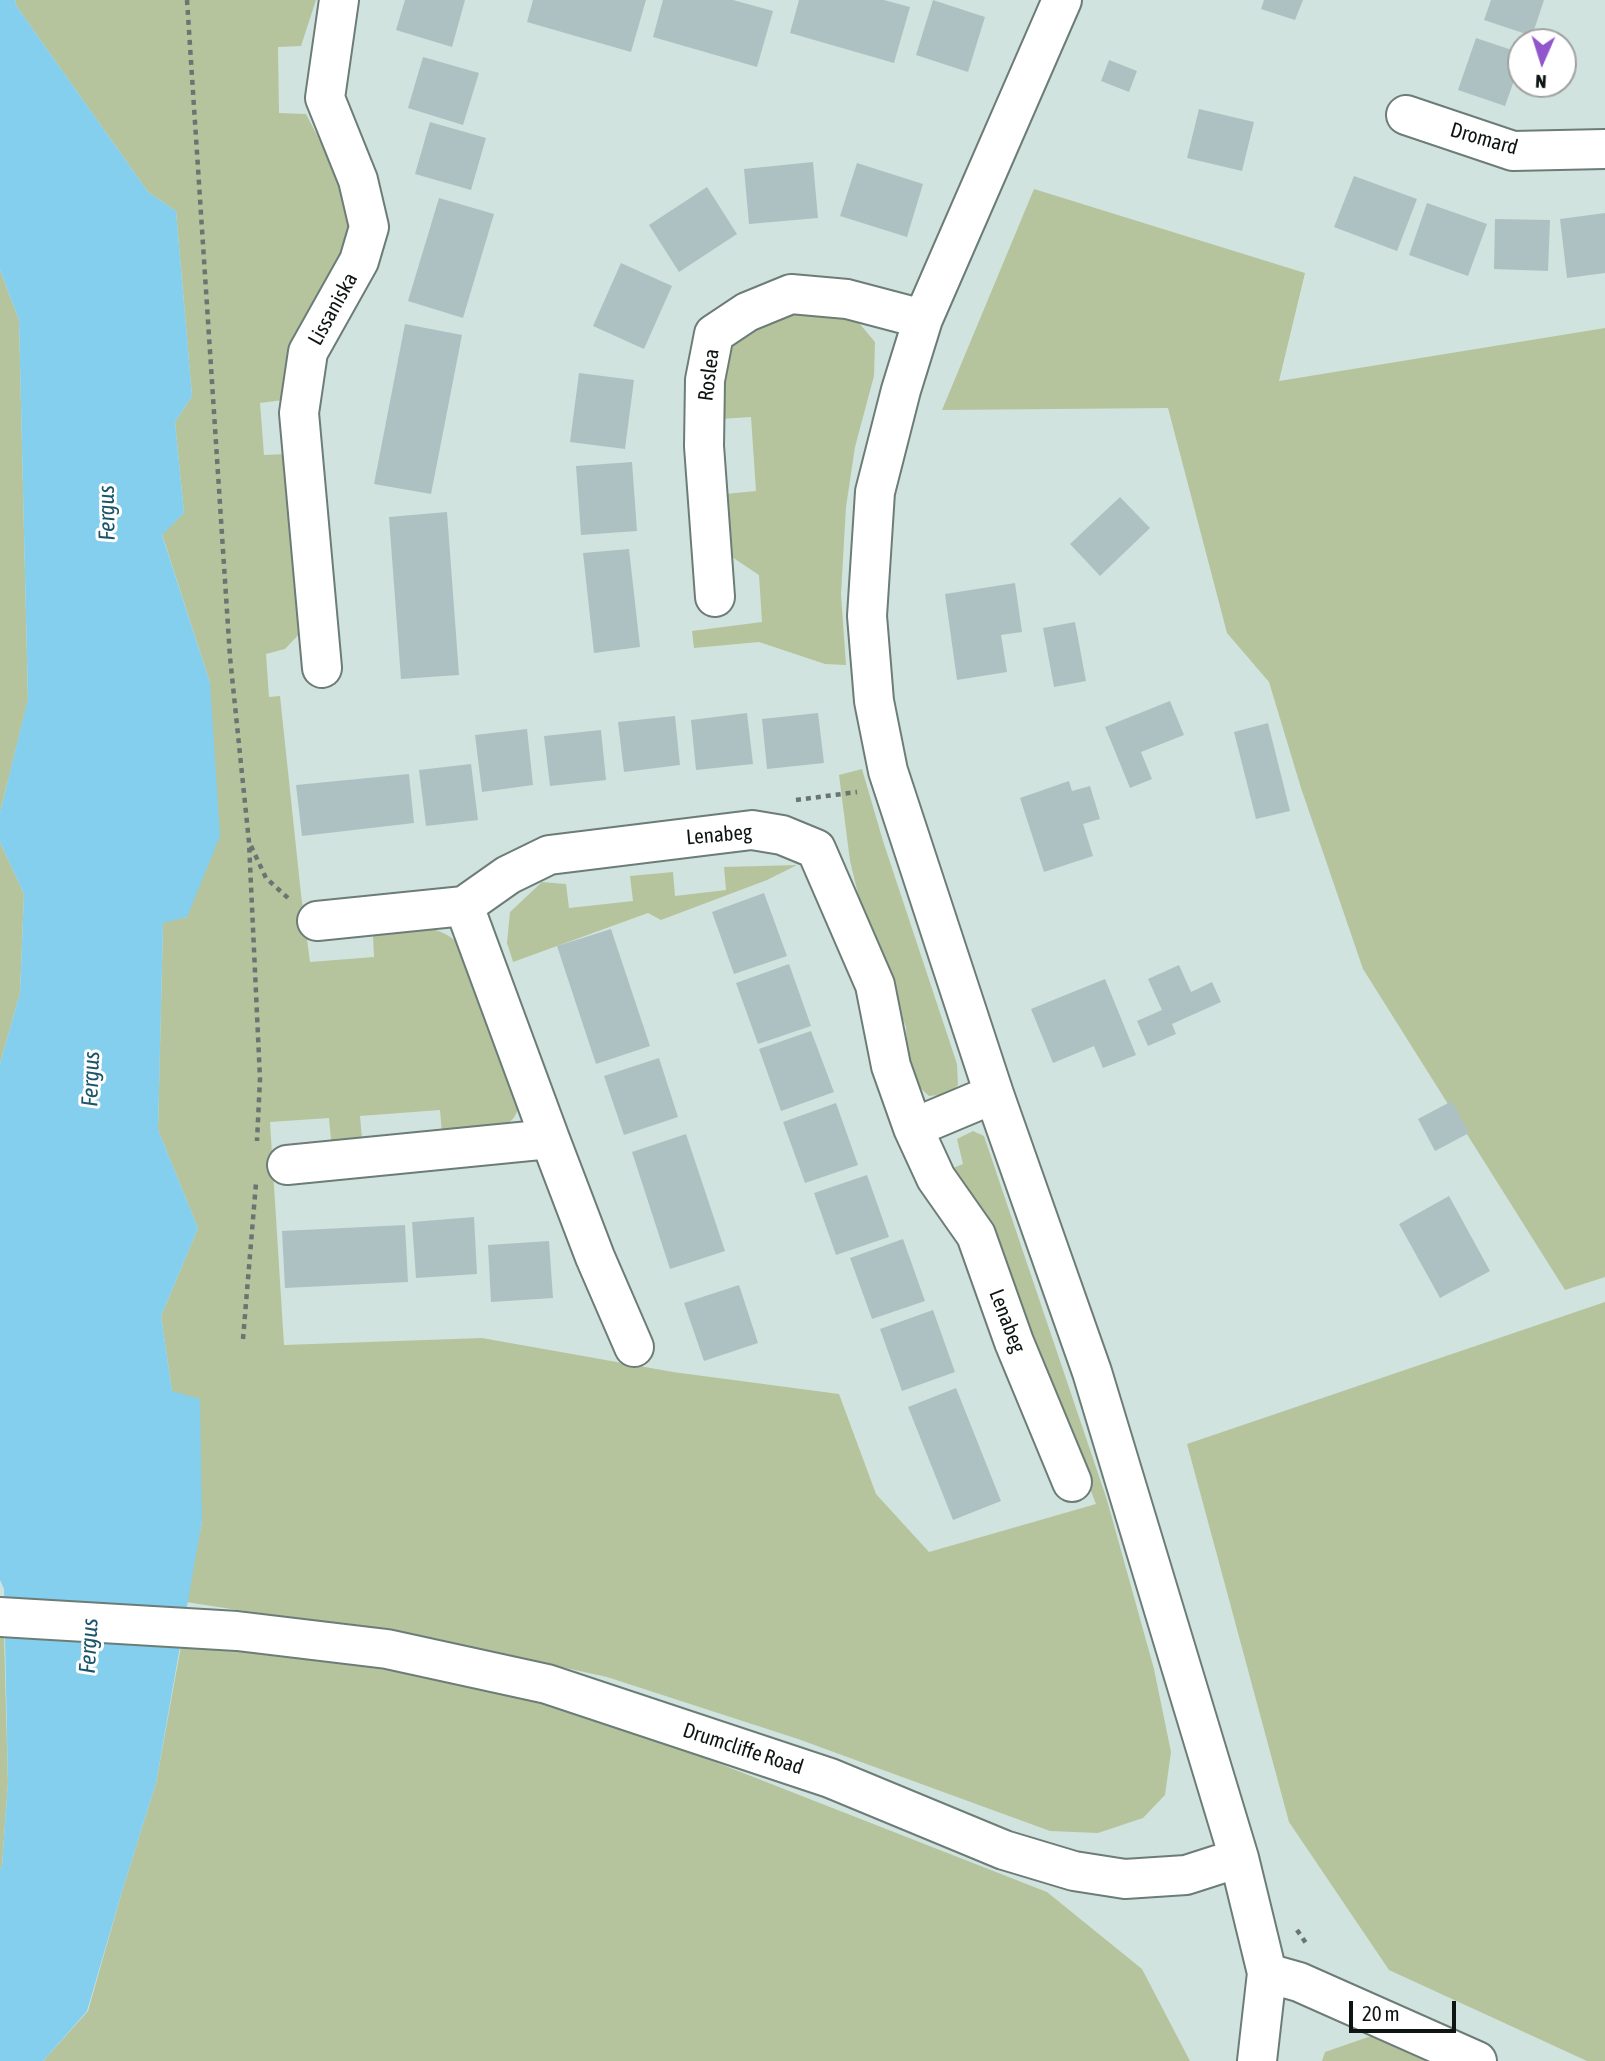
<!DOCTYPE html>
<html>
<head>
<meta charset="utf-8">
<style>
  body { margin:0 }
  #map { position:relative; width:1605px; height:2061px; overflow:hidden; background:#d1e3de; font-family:"Asap Condensed",sans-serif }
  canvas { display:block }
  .north { position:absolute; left:1507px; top:28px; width:70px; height:70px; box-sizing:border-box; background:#fff; border:2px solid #9fa1a0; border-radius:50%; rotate:183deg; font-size:19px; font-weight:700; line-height:28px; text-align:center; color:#0e1412 }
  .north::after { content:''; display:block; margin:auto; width:24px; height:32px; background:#9155cc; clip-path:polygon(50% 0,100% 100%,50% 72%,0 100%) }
  .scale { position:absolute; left:1349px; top:2001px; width:107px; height:32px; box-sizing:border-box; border:4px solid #0e1412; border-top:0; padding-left:9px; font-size:21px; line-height:24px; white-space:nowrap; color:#0e1412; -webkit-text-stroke:5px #fff; paint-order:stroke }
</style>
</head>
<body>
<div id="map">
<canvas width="1605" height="2061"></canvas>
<div class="north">N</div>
<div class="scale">20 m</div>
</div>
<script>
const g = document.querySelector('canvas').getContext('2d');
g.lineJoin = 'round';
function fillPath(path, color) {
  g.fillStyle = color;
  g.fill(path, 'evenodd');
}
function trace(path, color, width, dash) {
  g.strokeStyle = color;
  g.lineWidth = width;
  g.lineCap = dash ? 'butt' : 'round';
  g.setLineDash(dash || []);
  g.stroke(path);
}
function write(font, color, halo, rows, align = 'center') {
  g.font = font + ' "Asap Condensed",sans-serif';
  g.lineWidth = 6;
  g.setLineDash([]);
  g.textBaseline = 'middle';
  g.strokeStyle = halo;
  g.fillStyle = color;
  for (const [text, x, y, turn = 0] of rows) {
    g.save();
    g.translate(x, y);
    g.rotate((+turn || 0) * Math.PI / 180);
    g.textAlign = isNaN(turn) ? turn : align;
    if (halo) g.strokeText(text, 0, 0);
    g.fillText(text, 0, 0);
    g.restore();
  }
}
fillPath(new Path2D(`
  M16,0H316L301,46L278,47L279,113L306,114L349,196L354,222L283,400L260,403L264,455L287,454L303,630L285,649L266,654L269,697L280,696L301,894L310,962L374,957L373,936C408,930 434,918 462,947L519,1102C517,1138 468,1132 442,1134L440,1110L360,1116L362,1139L331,1140L329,1118L270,1122L284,1345L482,1338L673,1372L839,1394L876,1494L929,1552L1096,1504L989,1231L953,1168L963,1164L957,1139L973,1131L984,1136L1107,1500L1154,1669L1171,1752L1165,1795L1143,1818L1098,1833L1050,1831L798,1739L607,1677L452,1643L186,1602L202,1521L172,1391L161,1316L198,1228L158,1130L163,922L187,917L210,683L162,534L184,513L175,422L192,396L176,211L148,192L15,4Z
  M1034,189L1305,273L1279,381L1605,328V1277L1565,1290L1363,969L1301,788L1269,682L1227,633L1168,408L942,410Z
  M0,270L19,320L28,700L0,813Z
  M802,308L854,317L875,342L874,376L855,447L846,507L841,594L846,665L825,664L759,642L694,648L692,631L762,622L759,575L729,555L725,494L756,491L751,417L720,419L719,378L738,336Z
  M862,769L883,841L957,1064L958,1085L949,1094L929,1096L916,1084L907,1052L906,1027L869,939L850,861L839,775Z
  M0,842L24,894L20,993L0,1064Z
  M797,865L767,880L661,920L648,913L513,962L507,943L510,912L542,882L566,884L569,908L633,901L630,876L673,872L675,896L726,890L724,867Z
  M1605,1302V2061H1587L1389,1970L1289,1822L1187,1444Z
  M0,1634L4,1635L8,1783L2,1866L0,1870Z
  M181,1646H247L454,1681L575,1710L710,1760L1047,1892L1142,1969L1190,2061H43L88,2011L123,1888L156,1783Z
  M1374,2035L1436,2061H1322L1325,2052Z`), '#b5c49d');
fillPath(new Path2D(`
  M0,0H16L15,4L148,192L176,211L192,396L175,422L184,513L162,535L210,683L220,836L187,917L163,923L158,1130L198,1228L161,1316L172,1391L200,1399L202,1521L156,1783L123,1888L87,2011L43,2061H0V1870L2,1866L8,1783L4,1589L0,1580V1064L20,993L24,894L0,842V813L28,699L19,320L0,270Z`), '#84ceee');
fillPath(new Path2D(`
  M405,0H465L452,47L396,30Z
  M533,0H646L631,52L527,22Z
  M663,0H733L773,11L757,67L653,37Z
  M799,0H884L910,7L894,63L790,33Z
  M933,0L985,17L968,72L916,55Z
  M1264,0H1303L1295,20L1261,9Z
  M1491,0H1544L1532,36L1484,20Z
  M1476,38L1521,53V61L1505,106L1458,90Z
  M423,57L479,73L463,125L408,108Z
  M1109,60L1137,71L1129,92L1101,81Z
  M1199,109L1254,122L1242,171L1187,158Z
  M430,122L486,138L471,190L415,174Z
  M813,162L818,218L749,224L744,169Z
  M857,163L923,184L907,237L840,216Z
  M1354,176L1417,199L1397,251L1334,227Z
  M707,187L737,234L679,272L649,225Z
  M439,198L494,214L463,318L408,301Z
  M1427,203L1487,224L1468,276L1409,255Z
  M1605,213V273L1567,278L1560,219Z
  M1495,219L1550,220L1548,271L1494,269Z
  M621,263L672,286L644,349L593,326Z
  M405,324L462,335L431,494L374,484Z
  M579,373L634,380L625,449L570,442Z
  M632,462L637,531L581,535L576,466Z
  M1120,497L1150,528L1100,576L1070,544Z
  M447,512L459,675L401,679L389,517Z
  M629,549L640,647L594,653L583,553Z
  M1015,583L1022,632L1001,635L1007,672L957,680L945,594Z
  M1075,622L1086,681L1054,687L1043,628Z
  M1170,701L1184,735L1141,752L1152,779L1130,788L1105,727Z
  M747,713L753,764L696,770L691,720Z
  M818,713L824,763L767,769L762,719Z
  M675,716L680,765L624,772L618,722Z
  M1268,723L1290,811L1256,819L1234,732Z
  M527,729L533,785L482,792L475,735Z
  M601,730L606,780L550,786L544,736Z
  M471,764L478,820L426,826L419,770Z
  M409,774L414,823L302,836L296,785Z
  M1069,781L1072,791L1090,786L1100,819L1083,824L1093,856L1044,872L1020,798Z
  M764,893L787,956L734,974L712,912Z
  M611,929L650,1046L596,1064L557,946Z
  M789,964L811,1026L758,1044L736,983Z
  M1179,965L1191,992L1212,982L1221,1002L1172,1024L1176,1034L1148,1046L1137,1021L1162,1010L1148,979Z
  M1105,979L1136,1055L1103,1068L1094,1046L1053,1063L1031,1009Z
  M811,1031L834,1092L781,1111L759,1049Z
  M659,1058L678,1117L624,1135L604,1076Z
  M1452,1101L1469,1133L1435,1151L1418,1119Z
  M836,1103L858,1165L805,1183L783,1122Z
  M686,1134L725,1251L670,1269L632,1152Z
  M867,1175L889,1237L836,1255L814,1193Z
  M1449,1196L1490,1271L1440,1298L1399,1224Z
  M474,1217L477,1274L416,1278L412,1222Z
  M405,1225L408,1282L285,1288L282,1231Z
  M903,1239L925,1301L872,1319L850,1258Z
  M549,1241L553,1298L491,1302L488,1245Z
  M739,1285L758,1343L704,1361L684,1303Z
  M933,1310L955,1372L902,1391L880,1329Z
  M956,1388L1001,1501L953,1520L908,1407Z`), '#aec1c2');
const minor = new Path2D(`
  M1062,0L923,319L901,390L875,492L867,616L874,701L888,771L994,1094L1092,1372L1239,1858L1267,1973L1257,2061
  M1406,115L1513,151L1605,149
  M715,597L704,446L705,380L714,334L747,312L791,294L847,299L923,319
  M322,668L299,413L308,352L359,261L369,227L358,180L325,98L339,0
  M464,906L550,1139
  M317,921L464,906L508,875L549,855L752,830L782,835L816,849L875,985L891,1066L913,1128L936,1178L976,1235L1014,1342L1072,1482
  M913,1128L994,1094
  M287,1165L550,1139L595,1257L634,1347
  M0,1617L237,1631L387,1649L547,1684L830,1778L1004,1850L1074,1871L1125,1879L1186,1875L1239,1858
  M1267,1973L1299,1982L1477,2061`);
trace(minor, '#6c7c77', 42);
trace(new Path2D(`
  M187,0L230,657L249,842L260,1079L257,1141
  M796,800L857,792
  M251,846L266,878L288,898
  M243,1339L256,1183
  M1297,1930L1308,1946`), '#6a7572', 4.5, [5, 5]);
trace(minor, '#fff', 38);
write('21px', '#0e1412', '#fff', [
  ["Dromard",1484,139,16],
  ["Lissaniska",333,309,-61],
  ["Roslea",709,375,-83],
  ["Lenabeg",719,835,-5],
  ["Lenabeg",1007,1321,69],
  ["Drumcliffe Road",743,1749,18]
]);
write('italic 23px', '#1a556b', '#fff', [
  ["Fergus",107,513,-91],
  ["Fergus",91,1079,-88],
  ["Fergus",89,1646,-87]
]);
</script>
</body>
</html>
